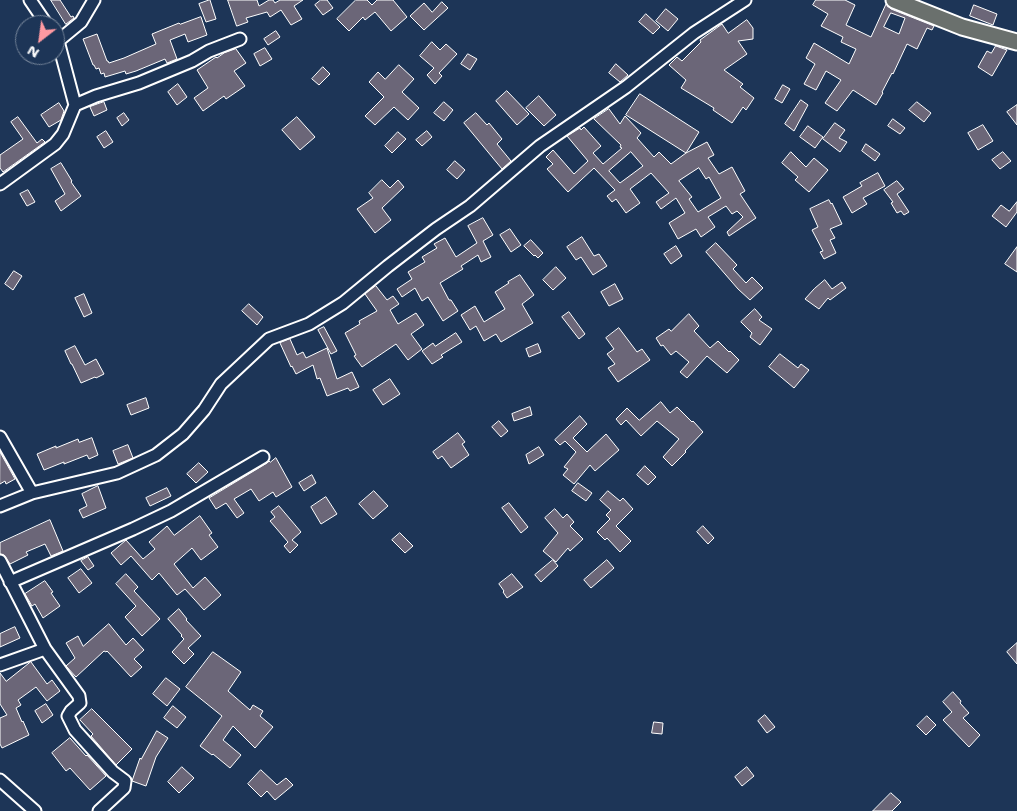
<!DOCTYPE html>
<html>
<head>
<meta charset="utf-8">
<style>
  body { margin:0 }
  #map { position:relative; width:1017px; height:811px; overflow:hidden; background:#1d3557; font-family:"Shantell Sans",sans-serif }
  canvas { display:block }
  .north { position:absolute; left:15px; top:15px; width:50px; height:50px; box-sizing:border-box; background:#1d3557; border:1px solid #77869a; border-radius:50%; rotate:210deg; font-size:14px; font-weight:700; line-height:20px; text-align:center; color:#fff }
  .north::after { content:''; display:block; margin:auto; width:18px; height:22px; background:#ff9aa2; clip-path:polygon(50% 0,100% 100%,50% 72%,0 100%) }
</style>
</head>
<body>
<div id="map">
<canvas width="1017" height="811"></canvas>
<div class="north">N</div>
</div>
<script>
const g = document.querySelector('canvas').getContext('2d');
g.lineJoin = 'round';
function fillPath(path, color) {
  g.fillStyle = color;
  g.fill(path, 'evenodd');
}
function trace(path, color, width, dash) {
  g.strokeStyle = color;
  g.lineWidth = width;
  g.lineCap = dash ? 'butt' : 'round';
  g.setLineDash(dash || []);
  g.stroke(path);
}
const building = new Path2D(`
  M51,0H60L71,17L73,16L74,18L66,24Z
  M210,0L216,19L206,22L199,4Z
  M228,0H257L259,6L269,0H273L275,3L280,0H303L294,6L302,19L291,25L281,10L270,17L267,12L246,18L248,22L237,26Z
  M321,0H327L333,8L323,15L315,5Z
  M356,0H367L372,5L377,0H393L407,17L391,31L375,12L365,20L363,17L349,31L337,19Z
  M816,0H845L855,5L846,25L871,37L886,4L891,9L934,26L932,30L927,28L917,49L907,44L893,74L892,73L882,92L883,93L876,105L853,90L837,111L825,103L841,80L826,71L816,90L804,84L815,64L806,58L814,43L849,64L856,49L841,42L843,37L821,26L828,14L813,5ZM891,13L905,18L899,34L884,27Z
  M442,2L448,8L424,30L410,16L424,3L432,12Z
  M974,5L997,14L993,25L970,16Z
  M666,9L678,19L668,31L656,21Z
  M646,14L660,27L653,34L639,22Z
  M201,17L207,35L188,42L185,34L170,40L177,59L167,63L165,59L136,71L126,74L125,71L105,77L104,73L101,74L99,68L96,69L94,65H93L83,39L97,34L107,61H108L109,63L124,58L156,44L152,34L179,23L180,24Z
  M747,20L753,28V39L738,41L747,54L724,70L743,84L740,87L754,98L746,110L743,107L732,123L713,110L714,108L681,88L686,80L669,65L677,57L682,61L701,42L700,40L722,24L728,33Z
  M276,31L280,37L268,45L264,39Z
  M432,42L440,50L446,44L457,54L439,73L442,76L435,84L427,75L434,68L420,56Z
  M996,46L1007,50L992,76L978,67L987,51L991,53Z
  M265,48L272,59L260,66L254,54Z
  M236,49L246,63L234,71L245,86L226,99L224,96L203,111L194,98L208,88L197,70L216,57L217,58L224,53Z
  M468,54L477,59L470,70L461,64Z
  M616,64L628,75L620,82L609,73Z
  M399,65L414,79L402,92L419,108L408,120L394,107L375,125L365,116L384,97L369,82L378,72L385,79Z
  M323,67L330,74L319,85L312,79Z
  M178,84L187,97L177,105L168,92Z
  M783,85L790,89L782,103L775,99Z
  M507,91L529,114L517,125L496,101Z
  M640,94L699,132L686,153L626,115Z
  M539,96L556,115L544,126L526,108Z
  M801,100L808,105L794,131L785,124Z
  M104,102L107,110L94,116L90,107Z
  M444,102L453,110L444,121L434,113Z
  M917,102L931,113L924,122L909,110Z
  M59,103L64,111L61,120L49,127L41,115Z
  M1017,105V125L1007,112Z
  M609,109L620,124L625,116L641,133L637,138L654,157L659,152L671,164L686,153L707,142L714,155L708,158L719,174L732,167L745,191L740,194L756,218L729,236L727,232L743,217L737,211L732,214L726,206L708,217L715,227L701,237L696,229L678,239L669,223L685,213L676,198L661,209L656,202L669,193L651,173L630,189L640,203L626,213L616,199L612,202L607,196L615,190L594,168L568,192L547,169L553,164L546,157L553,150L574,174L588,161L567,136L580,128L581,130L584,127L601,146L593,153L603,164L622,148L620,147L621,145L594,119ZM631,152L643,166L620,183L609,171ZM699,168L706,179L709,177L721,198L698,212L689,199L692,197L679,181Z
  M124,113L129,120L122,126L117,118Z
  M476,113L487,125L489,123L502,139L497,144L511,161L502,169L464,123Z
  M18,117L37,143L42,139L45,142L3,172L0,168V155L23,139L11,122Z
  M297,117L315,137L300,150L282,130Z
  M893,119L905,128L900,134L888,126Z
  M835,123L845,130L839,138L847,142L840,152L823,139Z
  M983,125L993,141L978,150L968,133Z
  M808,126L823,137L815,148L800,137Z
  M106,131L113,142L104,148L97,137Z
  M427,131L432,137L422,146L416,140Z
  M398,132L406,139L392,153L385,146Z
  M866,144L880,154L875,161L862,151Z
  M791,152L806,167L814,158L828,170L809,192L795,180L798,177L782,163Z
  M1003,152L1011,161L1000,169L992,160Z
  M455,161L465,170L457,179L447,170Z
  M61,163L72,181L71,182L81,196L61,211L55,201L65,194L51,169Z
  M878,173L885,186L863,198L867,204L852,213L843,197L862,186L860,183Z
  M382,180L390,188L398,180L404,187L382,208L391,220L375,233L357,209L373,198L369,193Z
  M897,181L904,189L897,194L909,212L904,215L901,211L897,213L891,203L893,202L884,190Z
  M28,190L35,202L27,206L20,194Z
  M829,200L831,204L832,203L842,224L830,229L835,238L830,240L836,253L824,259L820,252L823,251L812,230L818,227L810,209Z
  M1017,202V212L1006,227L992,216L1001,205L1009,211Z
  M483,218L493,235L483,241L491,257L481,262L478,255L461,266L463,269L440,283L449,300H451L458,311L443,321L428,297L422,301L415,288L402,297L397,289L412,279L408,272L425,262L422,257L437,248L434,244L445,238L456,257L477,243L468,226Z
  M510,229L521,245L511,252L500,235Z
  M582,237L594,256L599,254L607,266L593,275L581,257L576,260L567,247Z
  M531,240L543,253L538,258L535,255L534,256L524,246Z
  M716,243L737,265L733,269L746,283L752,277L763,288L750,300L738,289L706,252Z
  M676,246L682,256L671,264L664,254Z
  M1017,247V272L1005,264Z
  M556,267L566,278L553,290L543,280Z
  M14,271L22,276L13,290L5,284Z
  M520,275L534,295L522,304L533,323L501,342L496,334L484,341L476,326L470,330L461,315L475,306L484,322L505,309L495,292L509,283L508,282Z
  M825,280L832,289L842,282L846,288L830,300L828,298L819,309L805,299L814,289Z
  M615,284L623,299L609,306L601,292Z
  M376,286L387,300L393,296L399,304L390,310L398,324L416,313L424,325L411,334L422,349L408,360L396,344L362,367L354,356L356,355L345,333L360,324L359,321L377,311L365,294Z
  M84,294L92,313L84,317L75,298Z
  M249,304L263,317L257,325L242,311Z
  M755,309L762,317L759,320L772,329L760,345L750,337L752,333L741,322Z
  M569,312L585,334L579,339L562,317Z
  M689,314L699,326L694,331L710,348L718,341L729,352L730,351L739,360L727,373L707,356L687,378L680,372L689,362L676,351L671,355L663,345L661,346L656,338L669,329L671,331Z
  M324,327L337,351L331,354L318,330Z
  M619,328L637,352L642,349L650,360L618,382L608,368L615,364L607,354L614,349L606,338Z
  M456,333L462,342L441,355L443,357L432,364L422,351L433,343L435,346Z
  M290,339L297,355L303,352L306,358L327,348L337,379L352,372L359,387L350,391L348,388L327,396L320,378L317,379L313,365L296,374L292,366L291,367L280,343Z
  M538,344L541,352L529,357L526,349Z
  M75,346L85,365L96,359L104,374L96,378L95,377L81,383L72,364H71L65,351Z
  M780,354L798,368L801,364L809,370L794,388L769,367Z
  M390,379L400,394L383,405L373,390Z
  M146,398L149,408L131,415L127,405Z
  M661,402L670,413L677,407L692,422L693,421L703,432L685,451L686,452L672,466L663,457L679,439L657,421L641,436L626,420L621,425L616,419L627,408L639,420Z
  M530,407L532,415L514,421L512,414Z
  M580,416L587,424L573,438L587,452L606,434L619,450L595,471L590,465L574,484L563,475L568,469L564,467L576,452L565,441L560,445L555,440Z
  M499,421L508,431L501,437L492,427Z
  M458,433L465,442L462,444L469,455L451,468L442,456L438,459L433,452Z
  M92,438L98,455L89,459L87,455L64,464V462L44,470L37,454L56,446V448L78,439L79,442Z
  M128,445L133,458L118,464L113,451Z
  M539,447L544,455L529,464L526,455Z
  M0,452L15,479L6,484L5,481L0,484Z
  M276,458L292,487L276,497L273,492L259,501L251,489L234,499L244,513L237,518L226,503L216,509L209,498L267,463L269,461L270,462Z
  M199,463L208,472L196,483L187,474Z
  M645,466L656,477L648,485L637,475Z
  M312,475L316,483L304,491L299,483Z
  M578,483L592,493L586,501L572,491Z
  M98,486L106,508L83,518L79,510L87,506L82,494Z
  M167,488L171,496L150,506L146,498Z
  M374,491L388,506L373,519L359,504Z
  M608,491L620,501L623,498L633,509L616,526L631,541L620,552L607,538L605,540L597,532L610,519L606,515L611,510L600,500Z
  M326,497L337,514L321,524L311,507Z
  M509,503L528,527L521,533L502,508Z
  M279,506L301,532L292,540L298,545L290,553L284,546L288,542L270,521L275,517L271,512Z
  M555,509L563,518L567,514L574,522L570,526L583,539L570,551L568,548L556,562L543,551L558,533L545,518Z
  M200,516L212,533L209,535L218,547L201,560L192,548L174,564L193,588L205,577L221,595L204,610L185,589L177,595L159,573L152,580L131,556L121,565L111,553L126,540L143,559L155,549L149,542L167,526L174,535Z
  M50,520L63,551L51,556L45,544L26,552L28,555L10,564L4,555L0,554V543Z
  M703,526L714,538L708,544L697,532Z
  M400,533L413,546L405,553L392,540Z
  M88,557L94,566L88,570L81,561Z
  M553,560L558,566L541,582L535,575Z
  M607,560L614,568L591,588L584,580Z
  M81,569L92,583L79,593L68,578Z
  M126,574L138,587L134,591L160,619L142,636L125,617L136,606L116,584Z
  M512,574L523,587L507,598L503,592L504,591L499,584Z
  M45,581L53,592L51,593L60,606L43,618L35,604L32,606L25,594Z
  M179,609L187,619L186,620L201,636L188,648L194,654L184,664L172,652L184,639L181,636L182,635L168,619Z
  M109,624L126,645L133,638L144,650L134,659L142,667L131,677L107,651L106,652L104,651L76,677L66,666L75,658L66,643L78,636L83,646Z
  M15,627L20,638L0,647V634Z
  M1017,643V664L1007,652Z
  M213,652L241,672L228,691L250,710L253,705L263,711L260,716L273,727L255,748L233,726L223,740L241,755L230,768L213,754L212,755L200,746L222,716L186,687Z
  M31,662L47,684L52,680L60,691L47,701L36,687L18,700L21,705L16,708L22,722L23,721L29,735L2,748L0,744V718L7,715L0,704V673L6,681Z
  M166,678L180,689L167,706L153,694Z
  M953,692L961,701L960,703L969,713L963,718L980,735L969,747L943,720L952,712L943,702Z
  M46,704L53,715L42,723L35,711Z
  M173,706L186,717L177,728L164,718Z
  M92,709L132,749L116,765L91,736L93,734L80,720Z
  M765,715L775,727L767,733L758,721Z
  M927,716L936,725L926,735L917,726Z
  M654,722L663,723L662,734L652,733Z
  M157,731L168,738L156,757L146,786L132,781L140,758L141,759Z
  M70,738L86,756L87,755L106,776L90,790L70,768L66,771L52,753Z
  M182,767L194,778L179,793L168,782Z
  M747,767L754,776L742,786L735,777Z
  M261,770L277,785L286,778L293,785L275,800L267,791L261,797L248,784Z
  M891,793L901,802L892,811H873Z`);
fillPath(building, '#6b6678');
trace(building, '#fff', 1);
const minor = new Path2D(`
  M30,0L47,25
  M58,41L81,22L94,0
  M75,105L96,96L139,83L192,61L209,51L240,39
  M0,184L55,144L63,134L75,105L58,41L55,36
  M0,437L32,493
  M0,506L32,493L117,473L156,455L183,434L204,410L221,384L269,339L309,324L343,303L388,266L436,229L470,206L540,146L626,87L694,33L745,0
  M0,561L45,649L79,696L80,703L71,711L68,716L75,730L113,772L125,781L124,788L99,811
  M10,582L133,529L171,511L263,457
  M0,665L45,649
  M0,780L35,811`);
const major = new Path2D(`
  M894,0L962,27L1017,42`);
trace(minor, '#fff', 15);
trace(major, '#fff', 19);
trace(minor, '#1d3557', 11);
trace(major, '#6a706d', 15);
</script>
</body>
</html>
